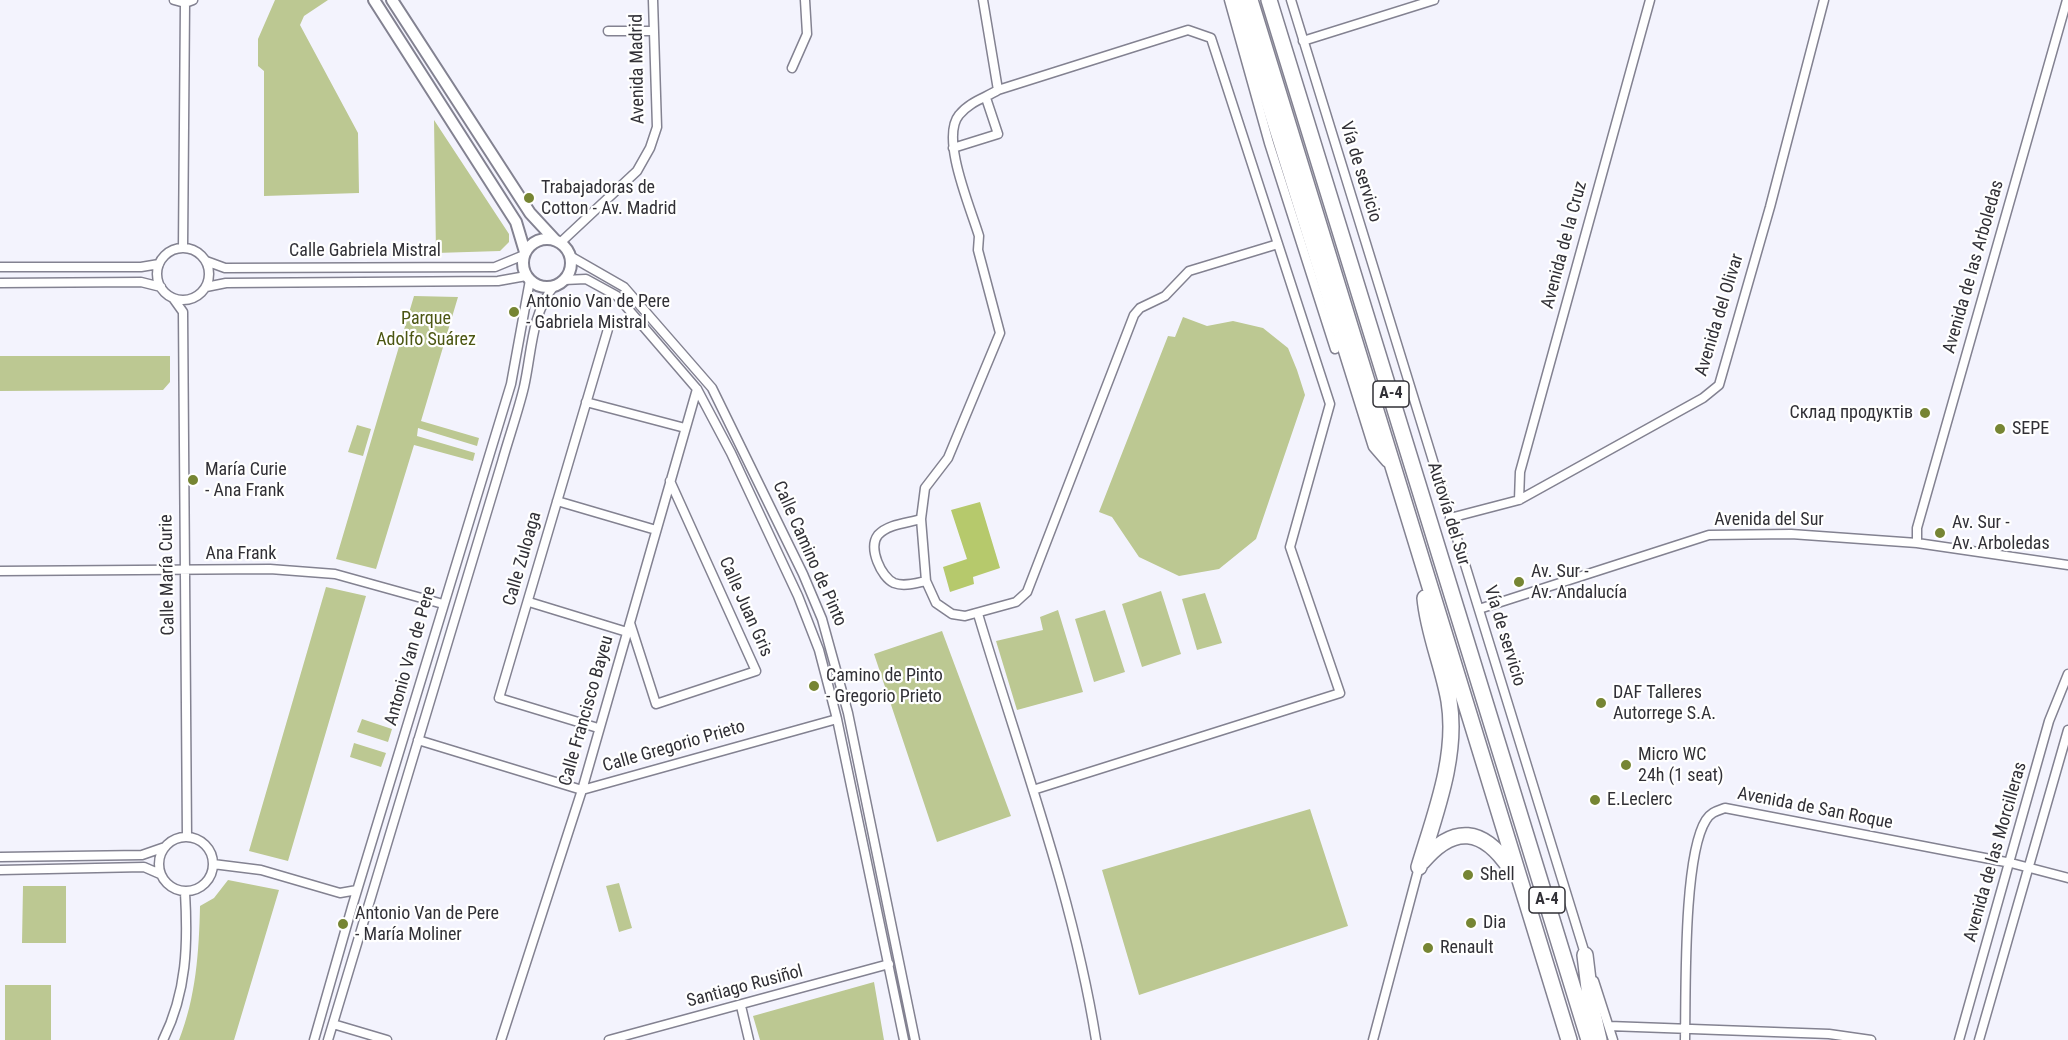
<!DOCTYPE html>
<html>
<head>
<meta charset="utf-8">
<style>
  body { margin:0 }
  canvas { display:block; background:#f3f3fd }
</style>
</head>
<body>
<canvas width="2068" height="1040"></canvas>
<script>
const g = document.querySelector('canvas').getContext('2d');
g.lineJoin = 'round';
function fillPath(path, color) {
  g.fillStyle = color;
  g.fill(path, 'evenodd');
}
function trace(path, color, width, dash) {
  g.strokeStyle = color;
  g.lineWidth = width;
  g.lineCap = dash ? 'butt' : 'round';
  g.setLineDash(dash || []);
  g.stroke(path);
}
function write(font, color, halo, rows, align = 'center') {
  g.font = font + ' "Roboto Condensed",sans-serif';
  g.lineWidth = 4.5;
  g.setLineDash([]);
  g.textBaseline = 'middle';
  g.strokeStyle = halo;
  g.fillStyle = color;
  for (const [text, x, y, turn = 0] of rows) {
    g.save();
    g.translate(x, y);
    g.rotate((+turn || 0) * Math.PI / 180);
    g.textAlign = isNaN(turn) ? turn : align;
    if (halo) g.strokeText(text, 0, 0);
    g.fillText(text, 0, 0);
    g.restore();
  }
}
fillPath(new Path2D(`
  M275,0H328L304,16L300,25L358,133L359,193L264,196V71L258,66V39Z
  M434,120L509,234V242L500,251L436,253Z
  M414,296L458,297L421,421L479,438L477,446L418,428L417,436L475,453L473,461L414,445L376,569L336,559Z
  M1183,317L1207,326L1233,321L1263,328L1288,348L1297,370L1305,395L1256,539L1219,569L1179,576L1139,557L1112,517L1099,512L1168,336L1175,337Z
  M0,356H170V382L163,390L0,391Z
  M357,425L371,429L363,456L348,452Z
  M326,587L366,596L288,861L249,851Z
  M1161,591L1181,654L1142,667L1122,604Z
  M1205,593L1222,643L1197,650L1182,599Z
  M1058,610L1083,692L1017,710L996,641L1043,630L1040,617Z
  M1105,610L1125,672L1094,682L1075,619Z
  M942,631L1011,816L937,842L874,654Z
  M362,719L392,729L388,742L357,732Z
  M354,743L386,753L381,767L350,757Z
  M1310,809L1348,926L1139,995L1102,870Z
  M228,880L279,890L234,1040H179C196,997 199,952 200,906L214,898Z
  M619,883L632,928L619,932L606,886Z
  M23,886H66V943H22Z
  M874,982L884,1040H760L753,1016Z
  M5,985H51V1040H5Z`), '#bcc892');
fillPath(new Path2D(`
  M980,502L1000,568L973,577L974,584L950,592L943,567L967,559L951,510Z`), '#b6c96c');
const street = new Path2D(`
  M174,0L185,3L193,0
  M983,0L998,90L1188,30L1211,38L1330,404L1290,547L1340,693L1033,790
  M1229,0L1269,143L1335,349
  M1291,0L1586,957
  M608,31H654
  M1303,41L1434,0
  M792,68L807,34L805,0
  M998,90C985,98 969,102 959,115C940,138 971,209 979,236L978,250L1000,333L948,458L925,488L921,519L926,581L936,603L952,614L965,616L1016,602L1027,592L1134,315L1140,308L1165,296L1189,271L1278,244
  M953,148L998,134L986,98
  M560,243L637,171L650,148L657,127L653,0
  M183,248L185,3
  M157 274a26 26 0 1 1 52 0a26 26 0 1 1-52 0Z
  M570,256L624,287L712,388L803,574L822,619L848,713L915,1040
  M206,261L225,268L495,267L524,255
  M0,267H141L159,264
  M564,280L586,279L617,296L697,389L731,453L798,596L819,650L837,719L904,1040
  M0,283L141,282L161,287
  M206,287L226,283L498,281L526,276
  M173,298L183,312L187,837
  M586,402L685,428
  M1519,500L1520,472L1650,0
  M557,501L656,530
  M1450,518L1519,500L1703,398L1719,385L1770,207L1824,0
  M921,519C908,523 888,524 878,535C868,548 881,577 894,583C904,587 916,583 926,581
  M1917,543V528L2067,0
  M0,571L270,569L335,574L443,604
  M529,602L627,632
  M1479,609L1709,535L1791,534L1917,543L2068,565
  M978,614C1020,755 1073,895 1096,1040
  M630,623L656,704L756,671L670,481
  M598,728L499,698L608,329
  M418,740L582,790L837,719
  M159 864a27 27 0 1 1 54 0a27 27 0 1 1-54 0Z
  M0,857L142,855L165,847
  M213,864L261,870L340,893L357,890
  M0,870L144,867L160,874
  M1594,981L1613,1040
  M741,1006L749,1040
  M333,1024L387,1040
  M1609,1026L1829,1034L1871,1040
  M163,1040C187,992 188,944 185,892
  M314,1040L352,907L511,384L530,280
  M328,1040L502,462C509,437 518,412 524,387C532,352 531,314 554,286
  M501,1040L582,790L697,389
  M609,1040L889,964
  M1373,1040L1419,867
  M1685,1040C1686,992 1683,856 1706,820C1711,812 1717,811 1725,808L2011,863L2068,878
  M1959,1040L2049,721L2068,674
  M1979,1040L2068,730`);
const secondary = new Path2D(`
  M374,0L516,222L525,252
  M392,0L530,213L555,240
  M523 263a24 24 0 1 1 48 0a24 24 0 1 1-48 0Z`);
const highway = new Path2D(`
  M1237,0L1376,445L1389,460
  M1250,0L1569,1040
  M1269,0L1589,1040
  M1422,862C1454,824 1483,828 1510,868
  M1419,867C1435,814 1458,756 1449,701C1443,666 1428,633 1425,598
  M1585,955L1591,1005L1599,1040`);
trace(street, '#838291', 11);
trace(secondary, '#838291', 14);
trace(highway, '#838291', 18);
trace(street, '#fff', 8);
trace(secondary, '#fff', 10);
trace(highway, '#fff', 15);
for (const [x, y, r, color] of [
  [529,198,6,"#768533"],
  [514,312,6,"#768533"],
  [1925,413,6,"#768533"],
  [2000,429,6,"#768533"],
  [193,480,6,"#768533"],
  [1940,533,6,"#768533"],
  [1519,582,6,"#768533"],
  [814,686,6,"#768533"],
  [1601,703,6,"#768533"],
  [1626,765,6,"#768533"],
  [1595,800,6,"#768533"],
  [1468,875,6,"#768533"],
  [1471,923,6,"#768533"],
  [343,924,6,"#768533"],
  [1428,948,6,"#768533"]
]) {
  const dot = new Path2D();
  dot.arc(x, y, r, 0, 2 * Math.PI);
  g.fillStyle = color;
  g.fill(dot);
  trace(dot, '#fff', 2);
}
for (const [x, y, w] of [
  [1391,394,36],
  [1547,900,36]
]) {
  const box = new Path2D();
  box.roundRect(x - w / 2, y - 13, w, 26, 4.5);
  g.fillStyle = '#fff';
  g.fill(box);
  trace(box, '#313036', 1.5);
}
write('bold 16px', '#313036', null, [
  ["A-4",1391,394],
  ["A-4",1547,900]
]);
write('18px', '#313036', '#fff', [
  ["Avenida Madrid",638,69,-91],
  ["Vía de servicio",1360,172,73],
  ["Avenida de la Cruz",1565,245,-75],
  ["Calle Gabriela Mistral",365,251],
  ["Avenida de las Arboledas",1974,267,-74],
  ["Avenida del Olivar",1720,315,-73],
  ["Autovía del Sur",1448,514,73],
  ["Avenida del Sur",1769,520],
  ["Ana Frank",241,554],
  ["Calle Camino de Pinto",809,554,66],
  ["Calle Zuloaga",523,559,-74],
  ["Calle María Curie",168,575,-91],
  ["Calle Juan Gris",745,607,66],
  ["Vía de servicio",1504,636,73],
  ["Antonio Van de Pere",411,656,-74],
  ["Calle Francisco Bayeu",587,711,-74],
  ["Calle Gregorio Prieto",674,747,-16],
  ["Avenida de San Roque",1815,809,11],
  ["Avenida de las Morcilleras",1996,852,-74],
  ["Santiago Rusiñol",745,987,-15]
]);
write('18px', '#313036', '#fff', [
  ["Trabajadoras de",541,188],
  ["Cotton - Av. Madrid",541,209],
  ["Antonio Van de Pere",526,302],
  ["- Gabriela Mistral",526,323],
  ["Склад продуктів",1913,413,"right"],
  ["SEPE",2012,429],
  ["María Curie",205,470],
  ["- Ana Frank",205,491],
  ["Av. Sur -",1952,523],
  ["Av. Arboledas",1952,544],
  ["Av. Sur -",1531,572],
  ["Av. Andalucía",1531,593],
  ["Camino de Pinto",826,676],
  ["- Gregorio Prieto",826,697],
  ["DAF Talleres",1613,693],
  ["Autorrege S.A.",1613,714],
  ["Micro WC",1638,755],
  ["24h (1 seat)",1638,776],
  ["E.Leclerc",1607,800],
  ["Shell",1480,875],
  ["Antonio Van de Pere",355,914],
  ["- María Moliner",355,935],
  ["Dia",1483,923],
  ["Renault",1440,948]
], 'left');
write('18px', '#4b5612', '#fff', [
  ["Parque",426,319],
  ["Adolfo Suárez",426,340]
]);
</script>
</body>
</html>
